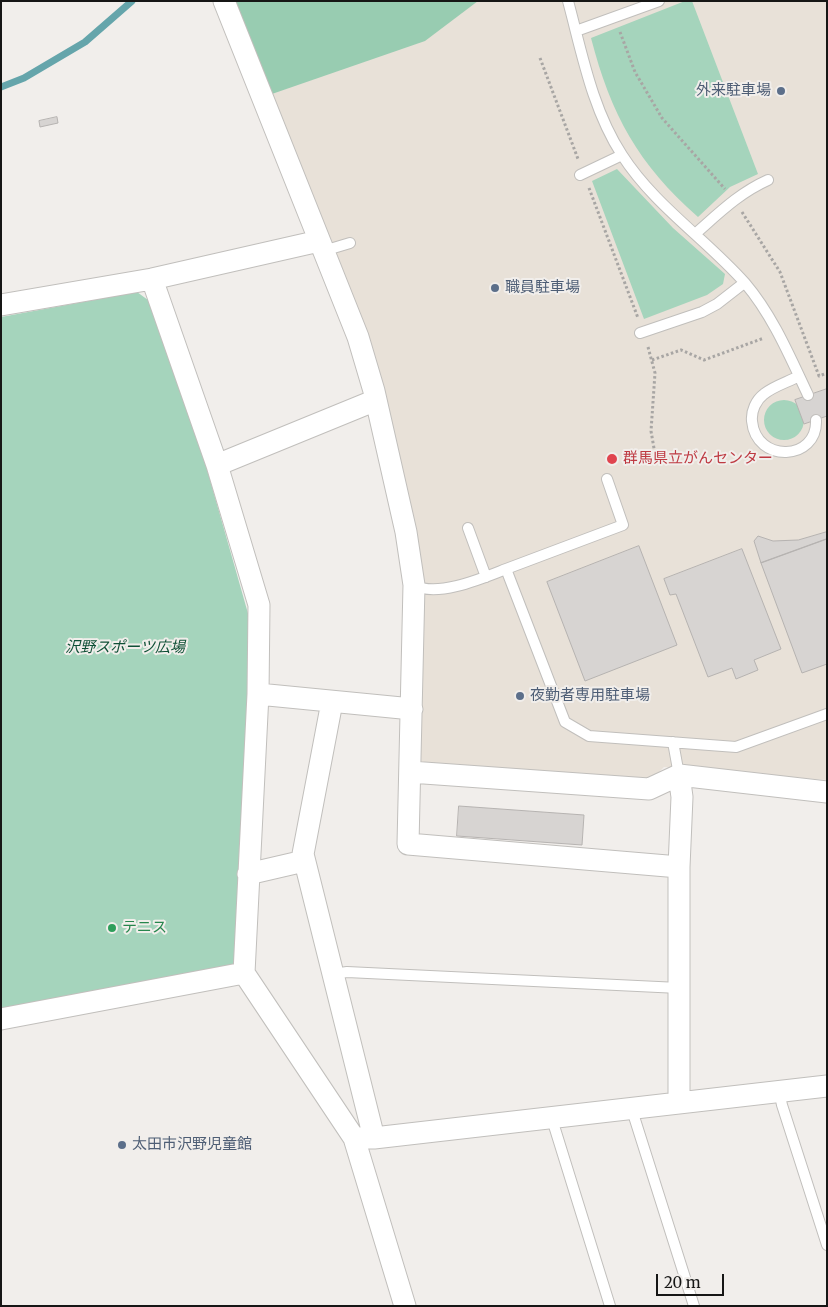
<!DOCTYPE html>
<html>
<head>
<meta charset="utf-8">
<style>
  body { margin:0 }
  #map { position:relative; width:828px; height:1307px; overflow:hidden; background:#f1eeeb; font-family:Merriweather,serif }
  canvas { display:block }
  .frame { position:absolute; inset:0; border:2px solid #161615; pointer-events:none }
  .scale { position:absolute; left:656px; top:1274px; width:68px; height:22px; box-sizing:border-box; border:2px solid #161615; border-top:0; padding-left:6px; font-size:15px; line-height:18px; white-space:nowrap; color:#161615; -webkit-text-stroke:4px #f1eeeb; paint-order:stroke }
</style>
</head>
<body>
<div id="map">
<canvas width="828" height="1307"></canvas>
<div class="frame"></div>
<div class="scale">20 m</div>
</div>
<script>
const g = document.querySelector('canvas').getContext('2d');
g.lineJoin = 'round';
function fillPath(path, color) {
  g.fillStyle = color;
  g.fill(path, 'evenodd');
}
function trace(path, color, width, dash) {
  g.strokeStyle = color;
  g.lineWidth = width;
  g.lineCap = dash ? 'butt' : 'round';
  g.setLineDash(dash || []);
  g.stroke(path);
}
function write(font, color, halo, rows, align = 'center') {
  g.font = font + ' Merriweather,"Noto Sans JP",serif';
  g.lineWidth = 4;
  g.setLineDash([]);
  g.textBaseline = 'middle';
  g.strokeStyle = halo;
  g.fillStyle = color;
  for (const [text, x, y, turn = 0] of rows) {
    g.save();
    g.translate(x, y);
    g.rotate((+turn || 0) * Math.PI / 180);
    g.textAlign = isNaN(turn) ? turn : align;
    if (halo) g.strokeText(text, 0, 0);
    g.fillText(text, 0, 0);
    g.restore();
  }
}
fillPath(new Path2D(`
  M231,1H827V780L664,767L652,779L421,762V589L413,528Z`), '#e8e1d8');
fillPath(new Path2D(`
  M685,1H692L758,174L730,187L698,217C638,164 611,115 591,38Z
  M617,169L673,228L725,274L723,284L707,295L644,319L592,181Z
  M137,292L148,300L197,434L251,624L236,966L1,1009V317Z
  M764 420a20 20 0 1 1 40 0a20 20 0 1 1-40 0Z`), '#a5d4bc');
fillPath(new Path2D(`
  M231,1H478L425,41L269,95Z`), '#98ccb1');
trace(new Path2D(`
  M1,87L24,78L85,42L132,1`), '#65a5ab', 7);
const building = new Path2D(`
  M57,117L58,123L40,127L39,121Z
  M827,389V416L804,424L795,400Z
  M827,532V539L761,563L754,541L758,536L773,541L798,540Z
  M827,539V664L802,673L761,563Z
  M639,546L677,645L585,681L547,582Z
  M742,549L781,649L754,660L758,670L736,679L732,668L708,677L676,594L670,595L664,579Z
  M459,806L584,815L582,845L457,836Z`);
fillPath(building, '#d7d4d2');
trace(building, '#b6b3b1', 1);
const lane = new Path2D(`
  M568,1C582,53 592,109 622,155C654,205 706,239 745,283C773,316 790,357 808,395
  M576,31L659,1
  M580,175L622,155
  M695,234C719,213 739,193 768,180
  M324,245L330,249L350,243
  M640,333L702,312L717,304L744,283
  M799,376C788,382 774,386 764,394C756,400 751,411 752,421C756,464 818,461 816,420
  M607,479L623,525L506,569L565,722L589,736L736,747L827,714
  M468,528L486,577
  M414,585C437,598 483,578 506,569
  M673,742L679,775
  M333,974L347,972L679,988
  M779,1091L782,1105L827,1245
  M631,1107L694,1306
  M551,1116L610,1306`);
const street = new Path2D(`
  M224,1L358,337L374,391L406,532L414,585L408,844L679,867
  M1,305L152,279L319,241
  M217,465L376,400
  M258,694L412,709
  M332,702L303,854L374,1138
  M410,772L649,789L679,775L827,792
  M679,775L682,797L679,867V1101
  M248,874L304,861
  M244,973L354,1138L405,1306
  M1,1019L244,973L258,694L259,605L217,465L152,279
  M354,1138H374L827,1086`);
trace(lane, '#c1bfbc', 12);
trace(street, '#c1bfbc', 23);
trace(new Path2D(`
  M620,32L635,72L662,118L725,189
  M540,58L578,159
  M589,188L638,318
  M742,212L780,272L819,376L827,373
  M648,347L655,373L651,431L656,460
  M652,360L681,350L704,360L764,338`), '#a8a6a4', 3, [2.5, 2.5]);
trace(lane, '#fff', 10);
trace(street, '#fff', 21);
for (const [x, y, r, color] of [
  [781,91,5,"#5c6f8a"],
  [495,288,5,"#5c6f8a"],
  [612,459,6,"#e0444e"],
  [520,696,5,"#5c6f8a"],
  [112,928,5,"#2e9e5b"],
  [122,1145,5,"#5c6f8a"]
]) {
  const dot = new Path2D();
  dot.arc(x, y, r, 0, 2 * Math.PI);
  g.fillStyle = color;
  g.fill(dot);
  trace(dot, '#f1eeeb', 2);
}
write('15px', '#4e5e75', '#f1eeeb', [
  ["外来駐車場",771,91,"right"],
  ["職員駐車場",505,288],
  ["夜勤者専用駐車場",530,696],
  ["太田市沢野児童館",132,1145]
], 'left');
write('15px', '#be3a42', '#f1eeeb', [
  ["群馬県立がんセンター",623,459]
], 'left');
write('italic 15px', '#0f5036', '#f1eeeb', [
  ["沢野スポーツ広場",125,648]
]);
write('15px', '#27864d', '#f1eeeb', [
  ["テニス",122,928]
], 'left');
</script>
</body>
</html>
